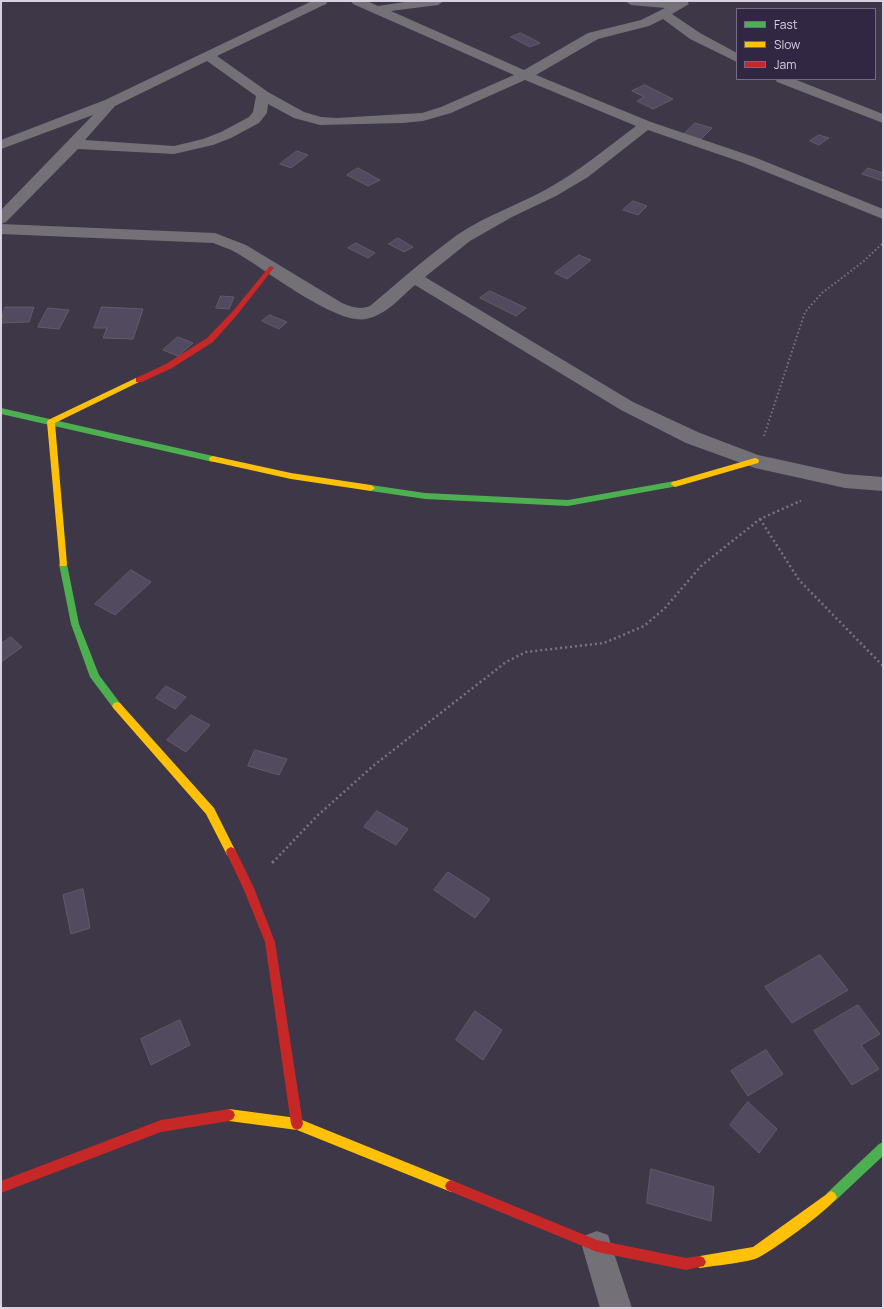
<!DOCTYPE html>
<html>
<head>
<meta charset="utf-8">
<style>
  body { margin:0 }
  #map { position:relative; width:884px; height:1309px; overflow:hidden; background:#3d3747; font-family:Manrope,sans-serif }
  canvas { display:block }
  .frame { position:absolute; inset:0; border:2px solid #d7d1e2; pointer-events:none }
  .legend { position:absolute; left:736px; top:8px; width:140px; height:72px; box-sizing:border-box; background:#312742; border:1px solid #736b82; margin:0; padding:5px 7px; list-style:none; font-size:12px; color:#d7d1e2 }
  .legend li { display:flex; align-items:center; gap:8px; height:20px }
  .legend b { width:20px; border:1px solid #736b82 }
</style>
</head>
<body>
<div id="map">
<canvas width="884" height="1309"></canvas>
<div class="frame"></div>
<ul class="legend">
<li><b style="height:5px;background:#4caf50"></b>Fast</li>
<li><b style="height:5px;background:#ffc107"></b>Slow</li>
<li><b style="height:5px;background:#c62828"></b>Jam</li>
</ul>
</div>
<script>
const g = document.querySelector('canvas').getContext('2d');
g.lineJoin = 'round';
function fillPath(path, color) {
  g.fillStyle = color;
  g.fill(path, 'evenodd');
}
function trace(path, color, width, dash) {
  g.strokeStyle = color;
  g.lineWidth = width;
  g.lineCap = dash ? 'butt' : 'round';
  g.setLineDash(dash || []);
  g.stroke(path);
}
const building = new Path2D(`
  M521,33L540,43L530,47L511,37Z
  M645,85L673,99L653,109L637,101L644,97L632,91Z
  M695,123L712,128L701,139L684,134Z
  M819,135L829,138L819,145L810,141Z
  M297,151L308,155L291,168L280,164Z
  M358,168L380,180L368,186L347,175Z
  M868,168L883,173V181L862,174Z
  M633,201L647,206L638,215L623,210Z
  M398,238L413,247L404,252L389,244Z
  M356,243L375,253L368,258L348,248Z
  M579,255L591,260L567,279L555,273Z
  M490,291L526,308L516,316L480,298Z
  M221,296L234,297L229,309L216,308Z
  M5,307H34L29,322L1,323Z
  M102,307L143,309L133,339L103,338L107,328H94Z
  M48,308L69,310L59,329L38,327Z
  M270,315L287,322L279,329L262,321Z
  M178,337L193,343L178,356L163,350Z
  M131,570L151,582L115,615L95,604Z
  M11,637L22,647L1,662V644Z
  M166,686L186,697L175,709L156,698Z
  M191,715L210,725L186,752L167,740Z
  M255,750L287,759L279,775L248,766Z
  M377,811L408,829L396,845L364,827Z
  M448,872L490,899L475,918L434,890Z
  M83,889L90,928L71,934L63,895Z
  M820,955L848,990L792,1023L765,987Z
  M858,1005L880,1034L861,1045L879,1069L852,1085L814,1031Z
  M475,1011L502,1030L483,1060L456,1040Z
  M180,1020L190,1045L151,1065L141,1039Z
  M766,1050L783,1074L748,1096L731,1071Z
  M748,1102L777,1129L759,1153L730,1125Z
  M651,1169L714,1187L711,1221L647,1203Z`);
fillPath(building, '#524a5e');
trace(building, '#615c69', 1);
trace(new Path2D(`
  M764,436L805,312L822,293L864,261L883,243
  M796,503L803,500`), '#78767d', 2, [1.5, 2.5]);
trace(new Path2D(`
  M760,519L799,580L883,666
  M276,859L317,816L373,766L506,662L526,652L604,643L644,626L665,608L701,566L760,519L798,502`), '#78767d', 2.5, [2, 3]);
trace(new Path2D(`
  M272,863L277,858`), '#78767d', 3, [2.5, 4]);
fillPath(new Path2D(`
  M312,1H328L326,4L217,56L268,92L304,112L321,117L336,118L422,113L441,107L514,75L353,4L351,1H367L378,6L411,1H444L438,5L391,11L524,70L588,33L641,20L665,8L631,5L625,1H687L689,4L672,14L700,33L737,53V62L690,39L663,19L649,26L598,39L536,75L651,122L754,157L883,209V219L744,163L648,130L588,177L556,196L512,217L470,241L425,277L633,402L700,433L758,455L845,474L883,477V491L845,488L755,468L686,443L621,410L415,285C400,298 386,315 366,319C335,325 264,268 235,252C228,248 220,246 213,243L1,234V224L215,233L246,245L342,303C352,307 360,310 370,306C398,282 427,257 457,235C485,216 518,205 547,189C579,171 607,148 636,126L525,80L451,113L423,121L403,123L320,125L294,118L268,104L267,113L259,123L231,138L213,145L174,154L78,149L6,222L1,224V210L93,115L1,149V140L105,100ZM207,61L256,96L253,112L249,117L221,132L203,139L174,146L85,140L115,106Z
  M775,79H794L883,114V123L777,82Z
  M597,1231L608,1235L632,1308H600L582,1246L586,1235Z`), '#737177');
fillPath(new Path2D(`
  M1,408L213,456L217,459L213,462L1,414Z
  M675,481L679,484L678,486L568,506L425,499L371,491L367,488L371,485L425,493L568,500Z
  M63,561L67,564L79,624L99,675L120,703L122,706L120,709L117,710L114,709L90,677L71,624L59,564Z
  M883,1142V1156L835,1201L831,1203L827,1201L825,1197L827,1193L879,1144Z`), '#4caf50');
fillPath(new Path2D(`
  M136,378H139L143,380L55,423L67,564L66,566H60L47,422L48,420Z
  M213,456L291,473L371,485L375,488L371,491L291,479L210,461L209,459L210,457Z
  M755,458L758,459L759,461L758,463L675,487L671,484L672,482Z
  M117,702L120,703L214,808L236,852L235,855L231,857L227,855L206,814L114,709L112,706L114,703Z
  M229,1109L297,1118L455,1182L457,1186L455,1190L451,1192L297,1130L229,1121L225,1119L223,1115L225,1111Z
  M831,1191L835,1193L837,1197C833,1207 766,1256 755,1259C737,1264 718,1265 700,1268L696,1266L694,1262L696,1258L700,1256L753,1247Z`), '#ffc107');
fillPath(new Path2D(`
  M271,266L274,268L273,269L237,315L213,342L172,368L142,382H136V378L166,364L207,338L233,311L269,267Z
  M231,847L235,849L254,888L275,942L303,1124L301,1128L297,1130L293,1128L291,1124L265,942L244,890L226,852L227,849Z
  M229,1109L233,1111L235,1115L233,1119L229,1121L161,1132L1,1193V1181L161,1120Z
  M451,1180L597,1240L686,1258L700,1256L704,1258L706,1262L704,1266L686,1270L597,1252L447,1190L445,1186L447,1182Z`), '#c62828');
</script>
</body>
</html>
